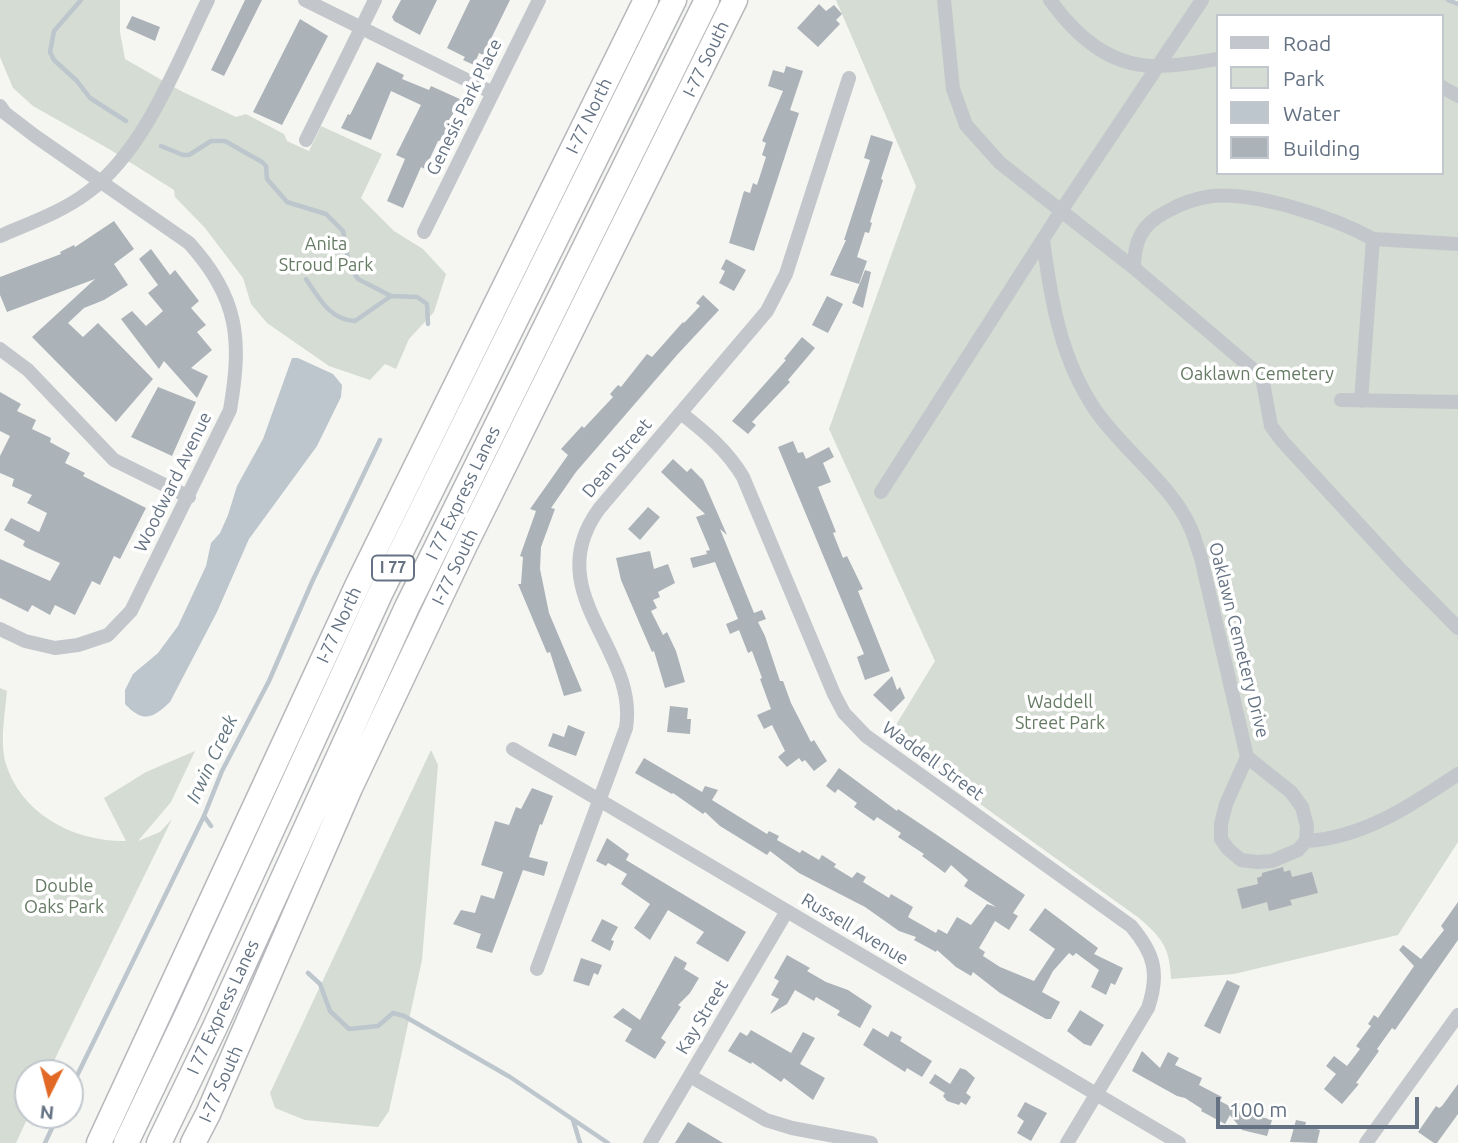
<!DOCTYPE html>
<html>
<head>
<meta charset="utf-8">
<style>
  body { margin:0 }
  #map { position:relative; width:1458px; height:1143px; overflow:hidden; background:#f5f6f2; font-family:Ubuntu,sans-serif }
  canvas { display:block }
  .legend { position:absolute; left:1216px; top:14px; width:228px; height:161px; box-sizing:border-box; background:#fff; border:2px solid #c1c7cd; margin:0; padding:9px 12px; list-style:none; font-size:21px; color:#647283 }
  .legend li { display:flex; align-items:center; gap:14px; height:35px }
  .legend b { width:35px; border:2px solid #c1c7cd }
  .north { position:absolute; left:14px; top:1059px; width:70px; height:70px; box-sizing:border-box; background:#fff; border:2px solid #c1c7cd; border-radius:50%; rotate:186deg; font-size:19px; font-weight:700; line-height:28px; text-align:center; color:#647283 }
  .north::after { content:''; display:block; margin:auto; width:24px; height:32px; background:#e26925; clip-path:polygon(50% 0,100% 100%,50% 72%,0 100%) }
  .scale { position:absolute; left:1216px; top:1097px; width:203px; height:32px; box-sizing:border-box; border:4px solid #647283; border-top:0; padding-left:9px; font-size:21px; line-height:24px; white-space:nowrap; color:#647283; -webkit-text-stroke:5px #fff; paint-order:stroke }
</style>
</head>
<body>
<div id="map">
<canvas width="1458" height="1143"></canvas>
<ul class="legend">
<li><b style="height:9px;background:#c3c6ca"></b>Road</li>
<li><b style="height:19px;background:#d5dcd3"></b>Park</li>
<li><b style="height:19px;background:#bcc6cc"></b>Water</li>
<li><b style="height:19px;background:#abb2b8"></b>Building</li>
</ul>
<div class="north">N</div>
<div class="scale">100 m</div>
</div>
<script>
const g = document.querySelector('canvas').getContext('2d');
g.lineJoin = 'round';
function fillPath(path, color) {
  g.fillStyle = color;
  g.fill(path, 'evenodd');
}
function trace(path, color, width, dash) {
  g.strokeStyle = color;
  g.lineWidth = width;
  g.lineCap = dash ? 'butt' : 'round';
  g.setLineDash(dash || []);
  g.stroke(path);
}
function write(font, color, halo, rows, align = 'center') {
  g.font = font + ' Ubuntu,sans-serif';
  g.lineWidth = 7;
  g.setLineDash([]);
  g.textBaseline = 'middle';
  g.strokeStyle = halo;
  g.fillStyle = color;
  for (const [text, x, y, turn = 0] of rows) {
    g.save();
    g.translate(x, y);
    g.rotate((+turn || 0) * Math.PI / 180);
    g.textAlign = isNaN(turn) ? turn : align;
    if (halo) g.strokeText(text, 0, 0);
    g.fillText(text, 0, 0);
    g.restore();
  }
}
fillPath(new Path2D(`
  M0,0H120V32L125,59L181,91L236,117L246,114L284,134L287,141L309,151L321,126L382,154L361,198L394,231L423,249L446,274L434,312L409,339L396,369L385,364L370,380L329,366L267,323L251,304L243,278L205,228L175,197L174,190L109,149L33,106L13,88L0,57Z
  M836,0H1448L1458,4V842L1398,935L1234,974L1171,979C1170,948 1162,938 1139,918L888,738L935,661L829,429L916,186ZM1218,16H1442V173H1218Z
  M0,688L7,691C5,713 0,740 5,761C20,814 74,842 126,841L104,798L146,772L195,751L171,802L138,841L160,832L172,819L48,1073H28L29,1115L16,1143H0Z
  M431,750L438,765L422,960L389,1111L378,1127L305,1120L275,1108L270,1093Z`), '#d5dcd3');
fillPath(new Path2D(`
  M292,358H298L333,374L342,385L341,397L317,446L249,539L217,612L170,702C152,719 143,723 125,704V690L133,674L158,653L178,626L206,566L211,543L220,533L228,515L237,486L263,439Z`), '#bcc6cc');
trace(new Path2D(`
  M81,0L54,31L50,52L54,60L77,81L90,98L126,121
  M1448,0L1458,4
  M161,146L183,155H189L211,141H225L262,162L266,166L267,179L287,202L326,214L343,231L349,265L358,279L391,296L417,297L427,304L428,324
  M306,279C319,298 330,320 355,321L391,296
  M204,816L211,826
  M308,973L320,984L330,1011L349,1029L378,1026L393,1013L404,1016L510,1077L608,1143
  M70,1090L204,816L222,771L269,681L312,582L380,440
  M573,1120L580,1143
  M45,1143L58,1115`), '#bcc6cc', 4.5);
fillPath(new Path2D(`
  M245,0H262L224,76L211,70Z
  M401,0H437L420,35L394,21L392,17Z
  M470,0H510L483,55L479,53L474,65L463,60L465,57L447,48Z
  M819,4L826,11L834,5L842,14L836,20L840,24L818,47L797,28Z
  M132,16L160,27L155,41L126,28Z
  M300,19L328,36L282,125L253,112Z
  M377,62L404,75L402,79L429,90L431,86L462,100L445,126L448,128L442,140L438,141L425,169L421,167L403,208L387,201L405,159L396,155L421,105L391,91L371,140L341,128L348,114L350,115Z
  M786,66L803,71L790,110L799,113L754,251L729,243L744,191L750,193L753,183L757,185L766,157L762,155L766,143L762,141L783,91L768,86L773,70L784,73Z
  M871,135L893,142L881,179L883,180L870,222L872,223L869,233L865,232L857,257L867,261L859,284L830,275L846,240H844L870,160L864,158Z
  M114,221L134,249L114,264L128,285L104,300L84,308L68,323L83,337L98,323L153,379L116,422L32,337L95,279L7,312L0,295V277L61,254L60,252L74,245L75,247Z
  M151,249L170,275L175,270L199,301L191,308L206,325L197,332L212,350L191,368L208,376L197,398L164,361L159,369L121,319L132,311L146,326L163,311L148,293L158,285L139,259Z
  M726,259L746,270L734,291L719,283L725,271L721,269Z
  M865,270L871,272L863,308L852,303Z
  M703,295L719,310L677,355L576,472L551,508L555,509L541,547L540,569L549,613L582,691L564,696L550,652L547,653L518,584H521L523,557L520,556L536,511L530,509L568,455L561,449L582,426L584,428L613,397L610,394L618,385L621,387L647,354L652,357L683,322L684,323L700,306L696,303Z
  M827,296L843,304L828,333L812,325Z
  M802,337L815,348L788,380L790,382L752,422L756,425L748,434L732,421L786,360L784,359Z
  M158,387L196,402L172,456L131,437Z
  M0,392L21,404L17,411L36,420L32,429L51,438L50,442L70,453L65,463L85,473L83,476L146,508L120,559L114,556L100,585L92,581L75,615L55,605L50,615L32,605L28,612L0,598V559L50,581L60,563L25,547L23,545L25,541L4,530L11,518L39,532L47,513L27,503L32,495L12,486L14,479L0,473V456L10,436L0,431Z
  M793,441L798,453L803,452L806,459L829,447L834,457L823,463L831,482L818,487L836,532L833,533L843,558L847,556L863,589L858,591L890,671L865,680L857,657L864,654L778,447Z
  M673,459L687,472L691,468L703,480L727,535L720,529L754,613L762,610L766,619L758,622L765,636L780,681H783L791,703L811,742L814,740L827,761L814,771L805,760L802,762L799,758L787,767L778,757L785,751L772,725L764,729L757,715L771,709L760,679L762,678L752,651L748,653L739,630L730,634L726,624L738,619L715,562L693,568L690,558L707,554L706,551L710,550L696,517L705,514L661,472Z
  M648,507L660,517L640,540L628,529Z
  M650,551L654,569L668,564L675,583L658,592L660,597L653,600L657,608L651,611L663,635L667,632L676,651L685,682L665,688L654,651L652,652L642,629L621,580L616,558Z
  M892,676L897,690L900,687L905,698L891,712L873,695Z
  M670,706L688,708L687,719H691L690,734L667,732Z
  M568,725L585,732L576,756L548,746L553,733L564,737Z
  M644,758L702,792L705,786L718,790L712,800L767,834L769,831L779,836L777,840L800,853L802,850L819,860L822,855L836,864L834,867L852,878L857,872L866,877L863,882L889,898L891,894L913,907L908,917L936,933L938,929L947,934L957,917L971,925L987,904L996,907L964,886L968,880L951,865L945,873L922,856L924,854L898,837L901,833L877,817L874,821L854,807L857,803L838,789L835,793L826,786L839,768L897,811L898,809L937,835L1025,895L1013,913L1018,916L1009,930L995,921L979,948L985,952L983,956L1000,967L1034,981L1055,949L1029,930L1045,908L1098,948L1094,954L1123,968L1115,985L1111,983L1106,995L1091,987L1099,970L1076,953L1073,956L1069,953L1053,971L1042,992L1060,1002L1051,1019H1046L1000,993L973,972L971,976L956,967L937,950L936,952L914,940L916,937L899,931L865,907L799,873L770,851L767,855L720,826L705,812L703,814L673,793L672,794L635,773Z
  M532,788L553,796L542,825L540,824L529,857L548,862L544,876L523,870L492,953L476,948L481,934L453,924L461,910L475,913L481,895L494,899L503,872L481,865L495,821L509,825L516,807L521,809Z
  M607,838L629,854L626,860L746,932L728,962L696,943L704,932L668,910L650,940L634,928L650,904L621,884L627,874L608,863L606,866L596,861Z
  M1283,867L1284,872L1290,870L1292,877L1312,872L1318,893L1290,900L1292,905L1269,911L1267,902L1242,909L1237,889L1258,884L1257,878L1262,876V873Z
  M1458,902V940L1395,1030L1392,1028L1377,1049L1379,1051L1356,1083L1359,1084L1342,1104L1324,1089L1336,1074L1326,1066L1334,1056L1347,1066L1360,1049L1356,1046L1371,1026L1368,1024L1374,1015L1378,1018L1414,966L1399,950L1403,945L1421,959L1444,930L1441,926Z
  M602,919L618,927L611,940L614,941L610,951L591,941Z
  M787,955L810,968L807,971L826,982L848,990L872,1006L860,1028L837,1015L840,1011L816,997L814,1001L795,990L787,1004L770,1014L779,999L771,995L779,981L774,978Z
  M675,956L687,963L684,969L699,978L690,993L678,1005L681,1007L661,1038L666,1042L655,1059L625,1041L632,1029L613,1017L623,1008L640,1020Z
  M581,958L602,965L598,975L594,973L589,986L573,981Z
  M1227,980L1240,986L1220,1034L1204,1026Z
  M1080,1010L1104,1025L1091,1046L1084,1044L1067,1031Z
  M873,1028L888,1037L891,1031L902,1037L900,1041L932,1061L922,1077L907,1068L905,1072L863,1045Z
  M751,1030L791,1053L803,1032L815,1038L800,1064L825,1078L813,1100L784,1078L781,1082L752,1062L751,1064L728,1051L740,1032L747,1036Z
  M1142,1051L1160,1068L1168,1052L1179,1058L1175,1065L1202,1078L1199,1085L1222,1097L1220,1101L1248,1116V1113L1272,1120L1267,1136L1242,1130L1230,1115L1225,1124L1201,1111L1202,1109L1185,1098L1177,1096L1132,1071Z
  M960,1068L966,1070L975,1078L966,1093L971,1097L966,1105L961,1102L959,1105L947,1101L943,1096L945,1093L929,1083L935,1074L950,1084Z
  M1458,1084V1114L1437,1143H1434L1418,1132L1436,1106L1439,1108L1442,1106Z
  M1025,1102L1047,1113L1031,1141L1017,1133L1024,1121L1017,1116Z
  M1296,1120L1306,1122L1305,1126L1320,1130L1317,1143L1290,1142Z
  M688,1122L723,1143H675Z`), '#abb2b8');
const motorway = new Path2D(`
  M99,1143L358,584L646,0
  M126,1143L187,1015L380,594L674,0
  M159,1143L215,1027L407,607L707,0
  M193,1143L208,1114L350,788L465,545L735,0`);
trace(motorway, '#b6b8bc', 27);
trace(new Path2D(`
  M305,0L493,93
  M944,0L953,89L966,125L1000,163L1134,268L1262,377L1271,426L1283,442L1400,569L1458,628
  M1050,0C1076,36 1110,67 1158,66C1178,66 1199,62 1218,59
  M1442,87L1458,96
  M0,106L5,113L35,136L189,243C239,298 242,340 230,410L131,611L108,635L78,645L55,648L25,641L0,629
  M306,140L375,0
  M424,232L539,0
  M0,236C30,223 60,213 87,193C146,149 176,65 208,0
  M1373,239L1458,244
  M1043,240C1051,301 1061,360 1096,411C1123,450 1172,485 1190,527C1195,537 1197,548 1201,558L1247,757L1226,804L1221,824V839L1228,849L1241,860L1257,862L1272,861L1298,850L1306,841L1307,826L1302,807L1291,792L1247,757
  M1134,268C1134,241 1142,224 1166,212C1180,204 1196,198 1212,196C1257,192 1333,217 1373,239L1361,401
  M0,349L28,370L114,460L189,497
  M1341,400L1458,402
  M681,413C705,432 727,450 743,477L834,694L844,713L866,736L1131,926C1154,953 1160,973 1148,1008L1067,1143
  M881,492L1061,211L1202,0
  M513,749L1179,1143
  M1306,841C1363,838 1412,805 1458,774
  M537,969L626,728C639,649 538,593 599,509L767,311L786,274L849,78
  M690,1076L766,1120L792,1128L871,1143
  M650,1143L787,911
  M1366,1143L1458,1015`), '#c3c6ca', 14);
trace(motorway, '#fff', 24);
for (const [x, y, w] of [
  [393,568,42]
]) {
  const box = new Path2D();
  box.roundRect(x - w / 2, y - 12.5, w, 25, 5);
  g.fillStyle = '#fff';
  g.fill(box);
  trace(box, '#647283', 2);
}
write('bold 16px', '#647283', null, [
  ["I 77",393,568]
]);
write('18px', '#647283', '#fff', [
  ["I-77 South",706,59,-64],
  ["Genesis Park Place",464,107,-64],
  ["I-77 North",589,116,-64],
  ["Dean Street",617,458,-50],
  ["Woodward Avenue",173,482,-64],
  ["I 77 Express Lanes",463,493,-64],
  ["I-77 South",455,567,-64],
  ["I-77 North",339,625,-65],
  ["Oaklawn Cemetery Drive",1239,640,76],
  ["Waddell Street",933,761,36],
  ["Russell Avenue",855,929,31],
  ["I 77 Express Lanes",223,1007,-65],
  ["Kay Street",702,1017,-59],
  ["I-77 South",221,1084,-66]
]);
write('18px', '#657a63', '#fff', [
  ["Anita",326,244],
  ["Stroud Park",326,265],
  ["Oaklawn Cemetery",1257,374],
  ["Waddell",1060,702],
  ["Street Park",1060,723],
  ["Double",64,886],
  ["Oaks Park",64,907]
]);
write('italic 19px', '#60737f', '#fff', [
  ["Irwin Creek",212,759,-65]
]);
</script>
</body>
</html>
